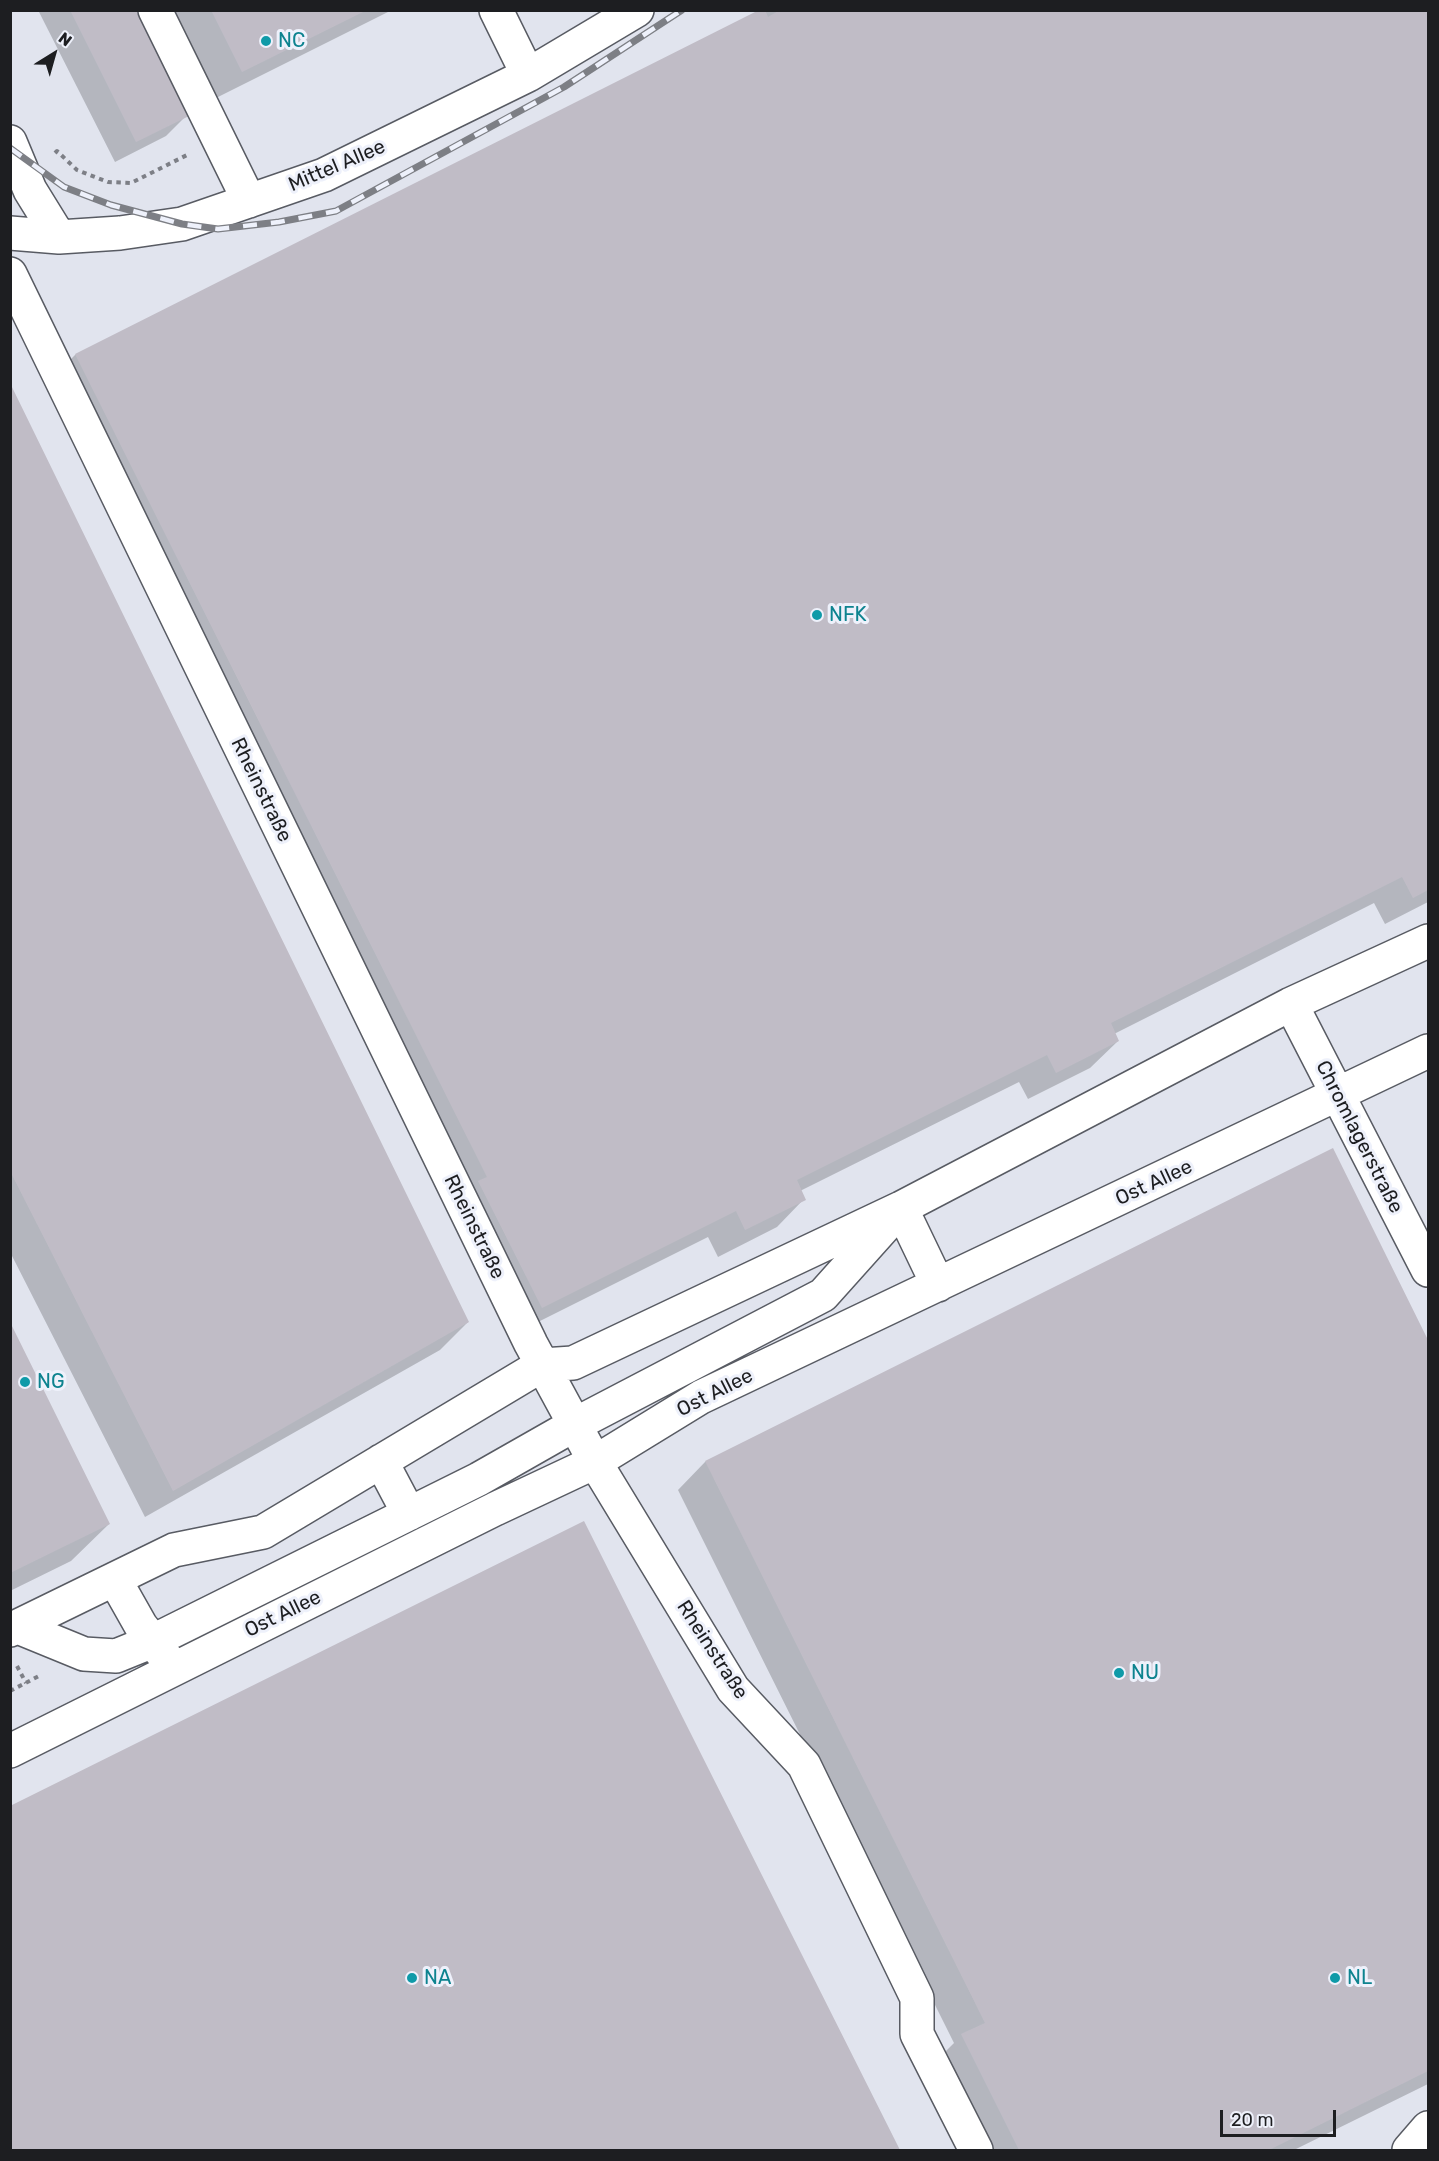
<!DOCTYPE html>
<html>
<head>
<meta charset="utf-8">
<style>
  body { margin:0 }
  #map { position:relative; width:1439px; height:2161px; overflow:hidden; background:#e1e4ee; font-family:Rubik,sans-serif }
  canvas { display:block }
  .frame { position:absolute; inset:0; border:12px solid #1d1e21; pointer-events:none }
  .north { position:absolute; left:24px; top:24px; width:60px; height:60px; -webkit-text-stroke:4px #eef1fb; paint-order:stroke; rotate:37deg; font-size:16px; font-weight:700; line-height:24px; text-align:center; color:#1d1e21 }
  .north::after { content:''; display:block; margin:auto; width:21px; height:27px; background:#1d1e21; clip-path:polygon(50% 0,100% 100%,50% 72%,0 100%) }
  .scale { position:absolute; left:1220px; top:2110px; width:116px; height:27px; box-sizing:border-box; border:3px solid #1d1e21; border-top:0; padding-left:8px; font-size:18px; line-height:21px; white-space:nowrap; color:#1d1e21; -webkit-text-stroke:4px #eef1fb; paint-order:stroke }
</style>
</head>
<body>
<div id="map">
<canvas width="1439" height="2161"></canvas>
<div class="frame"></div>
<div class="north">N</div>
<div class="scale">20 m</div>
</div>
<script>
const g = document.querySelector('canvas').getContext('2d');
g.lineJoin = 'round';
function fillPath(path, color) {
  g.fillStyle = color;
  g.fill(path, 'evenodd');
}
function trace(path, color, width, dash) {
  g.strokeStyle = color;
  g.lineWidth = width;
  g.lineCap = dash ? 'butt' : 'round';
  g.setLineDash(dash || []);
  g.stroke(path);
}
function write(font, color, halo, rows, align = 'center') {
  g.font = font + ' Rubik,sans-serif';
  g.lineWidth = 6;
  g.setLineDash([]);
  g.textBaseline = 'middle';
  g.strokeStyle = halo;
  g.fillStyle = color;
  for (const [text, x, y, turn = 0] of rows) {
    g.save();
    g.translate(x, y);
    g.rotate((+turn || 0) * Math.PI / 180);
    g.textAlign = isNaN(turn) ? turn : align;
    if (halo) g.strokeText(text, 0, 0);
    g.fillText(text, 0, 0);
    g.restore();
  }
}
fillPath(new Path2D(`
  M38,10H134L187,115L166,136L115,162Z
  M171,10H392L214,99Z
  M762,10H1428V902L1385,924L1374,903L1114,1034L1118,1041L1090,1068L1028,1099L1019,1082L800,1191L804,1199L777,1227L718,1257L708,1237L514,1334L48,382L75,355Z
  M10,387L468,1322L440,1350L145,1517L10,1252Z
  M1332,1150L1428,1343V2084L1294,2150H978L934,2063L954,2043L678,1490L705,1462Z
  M10,1326L109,1524L71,1561L10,1591Z
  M584,1523L898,2150H10V1808Z`), '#0003');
fillPath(new Path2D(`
  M70,10H136L189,116L136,142Z
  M211,10H367L242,72Z
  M759,10H765L768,17L780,10H1428V890L1413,898L1402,877L1111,1023L1119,1041L1056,1073L1047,1055L797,1180L806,1200L745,1230L736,1211L542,1308L478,1181L487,1177L75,354Z
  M10,383L469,1322L173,1491L10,1171Z
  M1333,1148L1428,1340V2071L1269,2150H1019L961,2034L985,2023L705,1461Z
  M10,1322L110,1524L10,1573Z
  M584,1521L900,2150H10V1806Z`), '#c0bcc6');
const minor = new Path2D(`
  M155,10L249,201
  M496,10L528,75
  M10,142L30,190L59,237
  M10,233L59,237L120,233L182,224L324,175L528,75L637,10
  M10,274L531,1344L595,1462L733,1689L804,1765L917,1998V2034L976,2150
  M1291,1004L1428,1270
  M901,1208L938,1285
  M381,1461L409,1514
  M115,1580L141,1626L166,1658
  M18,1627L84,1654L116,1656L153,1641L479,1479L574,1425L823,1295L892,1218
  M10,1630L174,1550L263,1532L542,1365L573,1363L901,1208L1291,1004L1428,941
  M10,1751L495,1509L595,1462L701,1397L1428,1051
  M1409,2150L1428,2128`);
trace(minor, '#585b63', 36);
trace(new Path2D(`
  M55,153L57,151L77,170L108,182L131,183L187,155
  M17,1666L26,1683
  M10,1691L39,1676`), '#7d7f86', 4, [4.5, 4.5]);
trace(minor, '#fff', 33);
const rail = new Path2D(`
  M10,148L64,187L111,205L182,224L218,229L279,222L336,211L564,87L682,10`);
trace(rail, '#7d7f85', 7);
trace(rail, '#eef1fb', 4.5, [14]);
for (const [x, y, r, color] of [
  [266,41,6,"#0f9aa8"],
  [817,615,6,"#0f9aa8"],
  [25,1382,6,"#0f9aa8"],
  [1119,1673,6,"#0f9aa8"],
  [412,1978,6,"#0f9aa8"],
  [1335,1978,6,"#0f9aa8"]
]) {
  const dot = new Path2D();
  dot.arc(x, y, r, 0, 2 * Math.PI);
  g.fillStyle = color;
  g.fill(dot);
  trace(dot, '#eef1fb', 2);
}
write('20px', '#0d838f', '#eef1fb', [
  ["NC",278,41],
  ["NFK",829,615],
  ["NG",37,1382],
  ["NU",1131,1673],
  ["NA",424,1978],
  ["NL",1347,1978]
], 'left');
write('20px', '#1d1e21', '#eef1fb', [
  ["Mittel Allee",337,166,-23],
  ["Rheinstraße",261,790,64],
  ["Chromlagerstraße",1359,1137,63],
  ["Ost Allee",1154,1183,-25],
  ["Rheinstraße",474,1227,64],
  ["Ost Allee",715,1393,-27],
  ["Ost Allee",283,1614,-26],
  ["Rheinstraße",712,1650,57]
]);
</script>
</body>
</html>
